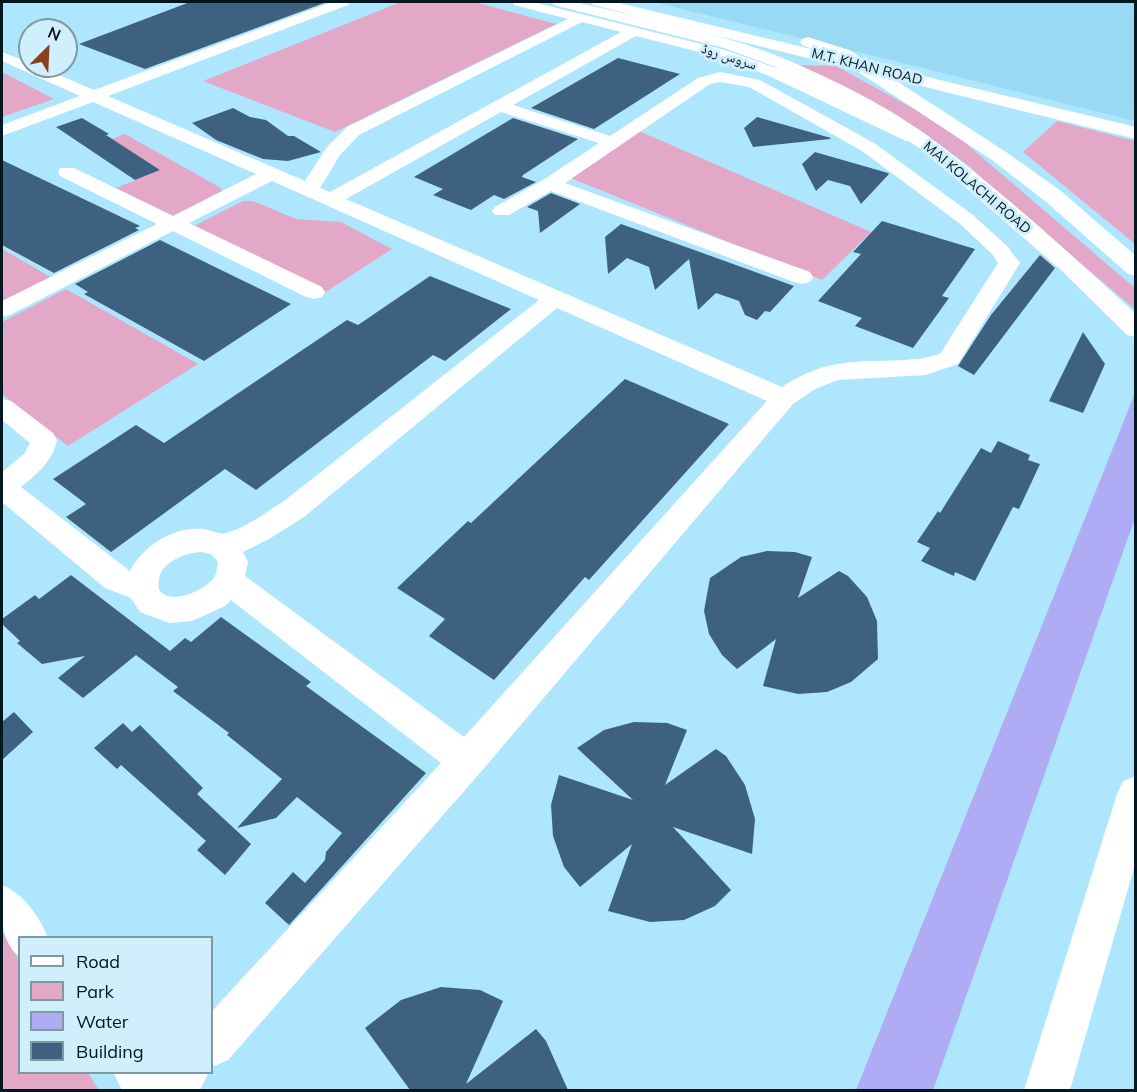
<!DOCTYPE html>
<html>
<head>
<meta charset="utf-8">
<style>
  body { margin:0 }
  #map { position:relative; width:1137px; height:1092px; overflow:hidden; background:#aee6fd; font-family:Mulish,sans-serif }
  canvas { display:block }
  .frame { position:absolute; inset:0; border:3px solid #02171f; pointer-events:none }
  .legend { position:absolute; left:18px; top:936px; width:195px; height:138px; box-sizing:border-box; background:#cfeffd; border:2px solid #7d99a4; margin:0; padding:8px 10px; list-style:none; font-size:18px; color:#02171f }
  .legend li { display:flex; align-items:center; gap:12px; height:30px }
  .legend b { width:30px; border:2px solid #7d99a4 }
  .north { position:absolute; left:18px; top:18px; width:60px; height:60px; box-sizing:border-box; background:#cfeffd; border:2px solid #7d99a4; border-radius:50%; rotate:24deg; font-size:16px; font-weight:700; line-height:24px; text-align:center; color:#02171f }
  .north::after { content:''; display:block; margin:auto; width:21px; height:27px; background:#89421d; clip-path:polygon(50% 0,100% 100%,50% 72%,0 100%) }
</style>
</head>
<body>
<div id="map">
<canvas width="1137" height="1092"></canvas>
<div class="frame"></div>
<ul class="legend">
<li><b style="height:8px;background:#fff"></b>Road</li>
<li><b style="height:16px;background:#e3a8c7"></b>Park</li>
<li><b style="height:16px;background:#afabf4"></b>Water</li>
<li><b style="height:16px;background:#3e6180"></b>Building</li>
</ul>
<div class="north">N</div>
</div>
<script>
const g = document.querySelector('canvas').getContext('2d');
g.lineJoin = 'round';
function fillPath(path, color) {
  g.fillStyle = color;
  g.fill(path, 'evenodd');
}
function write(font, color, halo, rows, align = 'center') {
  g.font = font + ' Mulish,"Noto Naskh Arabic",sans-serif';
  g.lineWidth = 6;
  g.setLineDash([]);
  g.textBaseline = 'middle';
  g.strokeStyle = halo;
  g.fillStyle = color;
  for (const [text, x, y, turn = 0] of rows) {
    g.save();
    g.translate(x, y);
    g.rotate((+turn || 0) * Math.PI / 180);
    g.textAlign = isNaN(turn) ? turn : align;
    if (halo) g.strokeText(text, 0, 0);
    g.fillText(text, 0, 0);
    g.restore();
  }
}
fillPath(new Path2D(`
  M653,2H1135V121L903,63Z`), '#99d9f4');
fillPath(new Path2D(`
  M401,2H474L556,24L335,132L203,81Z
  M798,65L836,66L916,110L963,141L1135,288V309L1006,201L969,166L921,131Z
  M2,72L54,99L2,117Z
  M1057,121L1135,141V244L1023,152Z
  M639,131L871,232L822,280L568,177Z
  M125,134L221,188L222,191L173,216L116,188L160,170L112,139Z
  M243,201H253L296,219L341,222L392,249L321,295L194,226Z
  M2,249L56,280L2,308Z
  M66,289L198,364L68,446L2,394V322Z
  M2,931L19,960L20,1072L88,1073L99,1090H2Z`), '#e3a8c7');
fillPath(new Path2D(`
  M1135,393V518L933,1090H856Z`), '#afabf4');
fillPath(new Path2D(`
  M190,2H327L145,69L79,44Z
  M618,58L680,74L594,129L531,108Z
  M233,108L250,117L266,120L288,136H294L321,152L288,161L263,159L216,140L192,123Z
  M757,117L831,138L830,139L753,147L744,128Z
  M82,118L109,134L106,135L160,170L135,180L56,127Z
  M513,118L578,139L523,175L522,177L536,182L504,199L494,195L471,210L433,195L443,189L414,177Z
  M815,152L888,173L889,174L861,204L850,186L828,180L816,191L802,164Z
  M2,160L140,226L135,228L139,230L54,273L2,245Z
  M551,193L580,204L540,233L538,211L527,207Z
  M882,221L975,249L942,296L949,298L913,348L855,326L862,318L818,301L861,254L853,252Z
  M621,224L697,251L794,286L770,312L765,311L757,320L745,315L739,301L716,293L698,310L689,259L655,290L649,267L627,258L608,274L605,237Z
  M160,240L219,269L291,304L204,361L84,294L88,292L75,284Z
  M1040,255L1055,268L974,375L958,366L991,315Z
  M430,276L511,309L445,361L433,355L256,490L225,469L111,552L66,517L86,504L53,479L136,425L164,443L347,320L358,325Z
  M1083,332L1105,364L1083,413L1049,401Z
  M625,379L729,424L589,580L585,577L494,680L429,636L445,619L397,588L468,521L471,523Z
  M998,441L1030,455L1028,460L1040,464L1019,509L1013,507L975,581L955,572L954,576L921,561L930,548L917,542L938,511L940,513L981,448L991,453Z
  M767,551L795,552L812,557L798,598L839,571L848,576L867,597L877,621L878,659L851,682L827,692L798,694L763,686L776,639L737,669L722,655L709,634L704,611L710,578L741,557Z
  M71,575L170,651L185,638L191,642L221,617L311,682L306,686L426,773L289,925L265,903L293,872L305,883L325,860L326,852L342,833L297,797L276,818L237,828L282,779L227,735L229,733L173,691L178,687L136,655L83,698L58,678L85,656L42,664L17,643L20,641L2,624V619L35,595L39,599Z
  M14,712L33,732L2,760V722Z
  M634,722L667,723L687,730L665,785L716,749L726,756L745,785L755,819L752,854L673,827L731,890L715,906L684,920L650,922L608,911L632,844L580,887L564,867L553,836L551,805L559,775L633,800L577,748L604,730Z
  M123,723L132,732L140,725L203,788L197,794L251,844L225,875L197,850L206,841L121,765L117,769L94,748Z
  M441,987L480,990L503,1001L466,1084L536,1029L546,1041L568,1090H410L365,1028L401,1000Z`), '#3e6180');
fillPath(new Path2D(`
  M332,2H350L348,5L108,96L305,181L327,147L347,127L568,19L514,5L512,2H533L725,50L779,69L918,133L921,137L918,141H906L767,75L715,56L636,36L513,105L610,136L698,78L720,72L760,80L874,143L973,215L1007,246L1020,263L958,364L926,375L838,380L815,389L793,404L480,773L228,1060L212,1067V1011L441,763L231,600L225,606L192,621L169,623L140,612L131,598L105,588L2,502V472L24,454L30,443L2,420V399L11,401L53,433L57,440C53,461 37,474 21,487L130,571C144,545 173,527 203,529C210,530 220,535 226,533C246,528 266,512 284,501L539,300L272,181L189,223L322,287L325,292L322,297L314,299L306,297L173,231L10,315L2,317V301L157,224L60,176L58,172L60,168H74L173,216L256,174L93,102L2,136V125L80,96L2,61V52L30,63V66H38L94,90ZM582,22L621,32L330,192L320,188L340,155L359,135ZM720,82L749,87L862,151L959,223L992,254L998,263L940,354C906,365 869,357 833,365C815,368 797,377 782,387L346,199L501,112L599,143L543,180L495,207L492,211L495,215H509L551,191L794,282L802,284L810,282L813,277L810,272L565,183L710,84ZM557,308L767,401L464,737L245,576L248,562L243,552L269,539L304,517ZM201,552L211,554L218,562C217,566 217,572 215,576C208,589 175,604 162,593C158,590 158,585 159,581C160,562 185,553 201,552Z
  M1136,776V861L1070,1090H1024L1117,794L1123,781Z
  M2,885C24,894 39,916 48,938H20V956C0,945 0,907 2,885Z
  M113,1072H209L200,1090H122Z`), '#fff');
fillPath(new Path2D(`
  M552,2H575C643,18 721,32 785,59C835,80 893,109 936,142C1006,195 1072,255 1136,314V337L1127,335L1062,271L921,149L859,109L773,66L724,48L554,5Z
  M808,37L849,50L1006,152L1061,191L1136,256V276L1128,274L1045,201L992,160L837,58L802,45L800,42L802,39Z`), '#fff');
fillPath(new Path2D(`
  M591,2H615L1136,127V139L593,5Z`), '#fff');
write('14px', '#02171f', '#cfeffd', [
  ["سروس روڈ",729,57,18],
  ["M.T. KHAN ROAD",867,67,14],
  ["MAI KOLACHI ROAD",977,188,40]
]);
</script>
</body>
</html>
